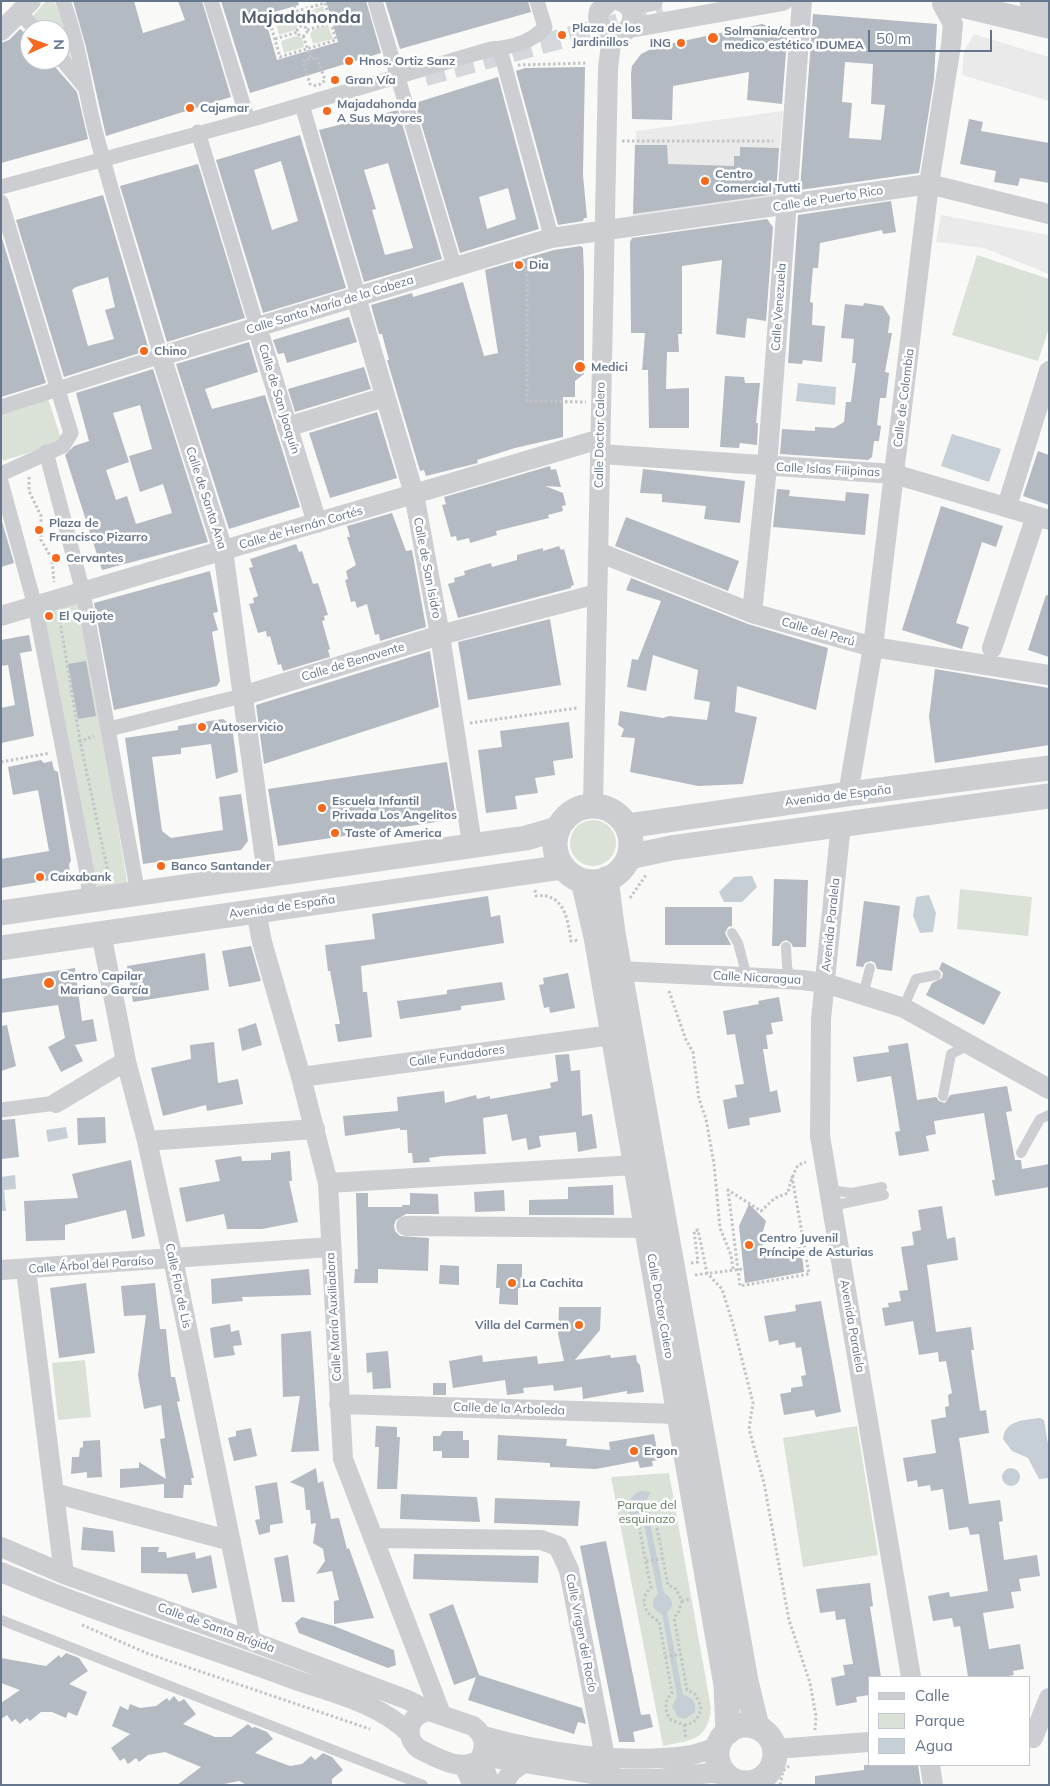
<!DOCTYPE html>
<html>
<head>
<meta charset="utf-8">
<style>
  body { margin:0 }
  #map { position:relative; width:1050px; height:1786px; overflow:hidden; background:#f9f9f7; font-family:Mulish,sans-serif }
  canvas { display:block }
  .frame { position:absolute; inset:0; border:2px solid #65758b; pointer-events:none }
  .legend { position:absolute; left:868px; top:1676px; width:162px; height:90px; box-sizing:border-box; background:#fff; border:1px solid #c1c8d1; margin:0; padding:6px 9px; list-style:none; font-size:15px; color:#65758b }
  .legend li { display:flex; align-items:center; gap:10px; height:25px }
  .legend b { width:25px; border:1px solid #c1c8d1 }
  .north { position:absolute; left:20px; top:20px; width:50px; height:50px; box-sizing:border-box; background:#fff; border:1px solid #c1c8d1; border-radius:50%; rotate:88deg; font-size:14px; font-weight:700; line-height:20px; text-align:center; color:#65758b }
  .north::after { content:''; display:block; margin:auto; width:18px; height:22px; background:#f4691c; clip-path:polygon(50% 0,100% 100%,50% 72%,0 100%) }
  .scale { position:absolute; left:868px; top:30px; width:124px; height:22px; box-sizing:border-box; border:2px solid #65758b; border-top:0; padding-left:6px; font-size:15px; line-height:18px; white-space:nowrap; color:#65758b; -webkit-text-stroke:4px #fff; paint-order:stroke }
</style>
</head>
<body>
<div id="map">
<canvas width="1050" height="1786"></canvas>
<div class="frame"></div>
<ul class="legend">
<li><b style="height:6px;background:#ccced2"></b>Calle</li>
<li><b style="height:14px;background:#dae2d7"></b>Parque</li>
<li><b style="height:14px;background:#c5cfd5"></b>Agua</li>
</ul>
<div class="north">N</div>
<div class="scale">50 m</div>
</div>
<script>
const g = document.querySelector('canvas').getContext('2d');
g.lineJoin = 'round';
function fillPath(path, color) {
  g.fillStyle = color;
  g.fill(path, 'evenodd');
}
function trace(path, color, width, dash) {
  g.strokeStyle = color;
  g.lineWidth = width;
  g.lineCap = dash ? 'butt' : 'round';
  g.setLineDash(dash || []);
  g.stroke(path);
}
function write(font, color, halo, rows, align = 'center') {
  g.font = font + ' Mulish,sans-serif';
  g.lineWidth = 5;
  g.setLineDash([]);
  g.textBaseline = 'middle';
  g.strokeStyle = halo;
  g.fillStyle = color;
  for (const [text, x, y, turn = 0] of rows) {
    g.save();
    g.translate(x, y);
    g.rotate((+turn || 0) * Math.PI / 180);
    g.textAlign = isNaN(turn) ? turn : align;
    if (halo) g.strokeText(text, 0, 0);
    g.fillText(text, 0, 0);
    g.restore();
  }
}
fillPath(new Path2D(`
  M974,34L1049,57V101L962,75L964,51Z
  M783,111L775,197L633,218L636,131Z
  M941,215L1049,235V274L984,248L936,242Z`), '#eaeaea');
fillPath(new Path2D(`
  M46,1H54C64,21 70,44 72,67L60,53V30H41L31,18Z
  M323,6L327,20L307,24L304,13Z
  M295,14L298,25L295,30L279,35L275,20Z
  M328,25L333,39L313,44L310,34L313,30Z
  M296,36L302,38L304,47L284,53L281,41Z
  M977,255L1049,279V328L1038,361L952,335Z
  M48,398L62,442L3,461L1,454V413Z
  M80,601L128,887L93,893L41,610Z
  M570 843a23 23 0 1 1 46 0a23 23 0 1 1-46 0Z
  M960,889L1032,897L1028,936L957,929Z
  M85,1360L91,1417L58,1420L52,1363Z
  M857,1426L878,1555L803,1567L783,1438Z
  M669,1473L711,1708C708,1741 691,1740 663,1746L611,1477Z`), '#dae2d7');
fillPath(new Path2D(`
  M798,383L836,387L835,405L796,401Z
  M952,434L1001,449L989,482L941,466Z
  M752,876L757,887L742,902H724L719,892L734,877Z
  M929,895L936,913L933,932L920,933L913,916L916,897Z
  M66,1127L68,1138L48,1142L46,1130Z
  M15,1175L16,1189L4,1190L6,1211H1V1177Z
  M1040,1418L1044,1420L1049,1450V1478L1039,1479L1028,1458L1012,1451L1003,1439C1005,1420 1024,1420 1040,1418Z
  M1002 1477a9 9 0 1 1 18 0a9 9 0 1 1-18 0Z
  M641,1491L651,1492L646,1501L651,1505L648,1511L657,1518L650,1522L664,1593C672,1597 676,1606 667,1612L683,1695C692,1696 697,1703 695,1712L685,1719L678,1717L672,1707L677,1696L662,1614C652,1610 650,1601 658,1594L644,1524C625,1521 622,1498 641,1491Z`), '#c5cfd5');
fillPath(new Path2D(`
  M73,1H134L143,33L185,20L178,1H202L231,97L106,136L86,47Z
  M221,1H298L299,5L264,15L277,60L338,42L326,1H366L381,53L250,93Z
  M385,1H528L531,12L400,49Z
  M813,14L937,24L934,79L919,173L800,190ZM845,62L873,64L871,104L885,105L881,140L849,138L852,103L842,102Z
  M762,24L780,30L787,38L782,104L747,100L749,72L673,86L672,120L632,119L631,74L632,66L641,54L655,47Z
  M20,29L30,37V60H49L77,92L88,139L1,163V43L9,40Z
  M585,67L583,175L587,218H584L583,221L558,225L516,71L525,68Z
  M498,77L539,229L460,253L415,103ZM508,188L516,219L487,229L479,197Z
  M398,110L442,259L364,282L319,130ZM388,163L413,248L385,255L372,210L376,209L364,170Z
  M969,119L983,122L981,131L1049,143V183L1020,178L1018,186L994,182L996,171L960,164Z
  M300,135L346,288L263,313L216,160ZM281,161L298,221L272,230L254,170Z
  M635,145H667L668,164L734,166V156H740V147L779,148L776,194L633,214Z
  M198,164L245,318L167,342L120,186Z
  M103,195L149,350L64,377L16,220ZM108,277L115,307L105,310L114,339L88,346L72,290L76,287Z
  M891,201L896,232L883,234L882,230L820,243L818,268H813L810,302L813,303L812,325L825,326L822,362L803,360L802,364L788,363L798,215Z
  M767,219L773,227L766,321L747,318L745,338L716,334L722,260L682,266V334H678L679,352H667L666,389L689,388V428H649L648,370H642L645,333H631L630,242L632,238Z
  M1,235L46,383L1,397Z
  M581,246L583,248L584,273V374L575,381V397H563V437L515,448L477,460L478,463L426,476L424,470L420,471L387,360H389L382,334H379L371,305L412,293L413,297L463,282L484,356L498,353L485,270L554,250Z
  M864,303L883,306L890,317L888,333H892L885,372L889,373L886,398H880L877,425L881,426L879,441H874L872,457L868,460L780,454L782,429L815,431V427L834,428L844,422L846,402H851L856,363H852L854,339L841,338L845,304L863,306Z
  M349,317L357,342L287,363L284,353L278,354L273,340Z
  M249,342L258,372L205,389L212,409L265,395L300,507L229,529L176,364Z
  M364,367L371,389L295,412L288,389Z
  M153,369L208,542L102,570L65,455L74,446L89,441L76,393ZM140,405L152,449L129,456L140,492L163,484L172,513L136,524L127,496L116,500L106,470L129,462L113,413Z
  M725,376L744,377L745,383H760L756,423H758L757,445L740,443L739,448L720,447Z
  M377,412L397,478L330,498L309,433Z
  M1038,451L1049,455V505L1023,496Z
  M550,466L551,470L556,469L561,487L545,486L563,493L566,505L562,506L563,511L548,515L549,518L496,531L497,535L470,543L469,538L457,541L456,536L451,537L442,505L446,504L444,497Z
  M643,469L745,481L740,523L704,519L706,506L662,502V494L640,493Z
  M777,489L790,490L789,496L845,501L846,492L869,494L865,535L773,527Z
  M941,506L1003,526L996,547L982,542L956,623L969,627L962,649L902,630Z
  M392,513L406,551L412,550L426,627L380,641L379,634L375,635L367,604L357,608L355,601L351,602L345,580L348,579L346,571L356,565L347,537H350L347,526Z
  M626,517L739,561L728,591L615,546Z
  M1,518L14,563L1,567Z
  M296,544L299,552L302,551L313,584L318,583L328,615L324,616L325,620L322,621L330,649L328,650L330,657L283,671L281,664L278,665L270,636L267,637L266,631L258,633L249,604L254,603L253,598L258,596L249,568L253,567L250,559Z
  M559,546L561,550L564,549L574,585L571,586V588L458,618L448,584L455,582L454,578L465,575L464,571L491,563L492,567L517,560V555L543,548V551Z
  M210,571L218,612L213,613L218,630L212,632L220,681L217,686L114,710L94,603Z
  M631,578L748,624L828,648L816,710L737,686L735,712L757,717L743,784L698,786L630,772L635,738L621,737L624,729L618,725L620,711L663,718L669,716L707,720L710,702L694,699L698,670L653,655L646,691L627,687L632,659L638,660L661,601L626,590Z
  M1046,595L1049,596V657L1028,650Z
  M550,619L561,685L468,700L458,642Z
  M29,635L32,651L20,653L34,736L1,743V708L15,705L8,665L1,666V640Z
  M430,651L439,707L264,764L256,705Z
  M86,661L96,716L78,719L68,664Z
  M935,669L1049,688V745L935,763L929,717Z
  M223,719L232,726L238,772L216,779L211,744L181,748V754L152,757L162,831L171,838L223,830L219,797L241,794L248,841L241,850L143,864L125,738L178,730V726Z
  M569,722L573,758L553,761L555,775L535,778L538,793L515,796L517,809L486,813L478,750L502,747L500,731Z
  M41,760L44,763L52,761L54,770L58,772L71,861L69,864L70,873L61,875L57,879L1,888V859L49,851L38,790L13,795L8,767Z
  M447,762L456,819L278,846L268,789Z
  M774,879L808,880L806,947H793L791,943L786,940L782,942L779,946H772Z
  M488,896L491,917L500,915L504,943L361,966L363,992H367L372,1037L338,1042L335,1024H340L330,971H328L325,945L375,939L372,914Z
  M864,901L900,906L892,971L877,969L875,963L871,961L865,963L863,967L856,966Z
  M665,907H732V926L728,927L725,933L731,945H665Z
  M251,946L261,981L229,987L222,951Z
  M205,953L209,990L133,1002L127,966Z
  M942,962L1001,992L984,1025L926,995L932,983L942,978L943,973L939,969Z
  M75,968L82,1021L93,1019L97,1041L75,1045L83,1061L61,1072L48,1047L65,1038L58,1005L1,1013V979Z
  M568,973L575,1008L550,1013L549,1007L544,1008L539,985L544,984L543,978Z
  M502,982L505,1000L461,1006V1010L400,1019L397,1001L447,994V990Z
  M779,997L783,1021L771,1023L773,1034L766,1035L768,1049H763L770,1092L777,1090L781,1112L749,1118L750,1125L728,1129L723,1100L737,1097L735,1085L744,1084L735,1034L727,1035L723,1011L759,1004L758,1001Z
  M256,1023L262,1045L242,1051L238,1029Z
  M7,1025L16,1066L1,1071V1026Z
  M214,1042L218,1083L238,1079L243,1104L207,1111L206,1105L163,1116L151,1068L191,1059L190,1045Z
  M908,1043L917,1100L936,1097L939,1101L945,1103L950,1095L1007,1086L1012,1111L1006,1112L1015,1160H1021L1022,1169L1049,1164V1187L995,1196L992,1180H995L984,1113L934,1121L936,1134L926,1136L929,1151L899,1156L895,1132L900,1131L891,1076L857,1082L853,1057L889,1052L888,1046Z
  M569,1054L571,1071L580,1070L582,1116L592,1114L597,1148L578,1152L576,1132L539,1136L541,1147L528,1150L526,1138L512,1141L507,1114L483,1118L486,1154L442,1156L429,1158L430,1162L413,1163L412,1153H408L407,1130H400V1128L345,1136L343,1116L398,1111L397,1097L444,1091L445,1103L476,1095L477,1099L490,1096V1099L551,1088L550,1083L558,1081L555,1055Z
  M105,1117L106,1143L78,1145L77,1118Z
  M15,1119L19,1157L1,1159V1120Z
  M290,1151L292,1181H289L298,1222L262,1229H227L224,1214L186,1222L179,1188L220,1181L215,1160L241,1156L242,1161L271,1160V1153Z
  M131,1160L145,1236L132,1239L126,1210L65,1225V1240L26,1241L24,1201L78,1198L72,1174Z
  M613,1185L614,1215H529V1200L568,1199V1187Z
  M504,1190L505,1211L475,1212L474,1192Z
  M356,1193H368V1207H402V1205H410V1193L438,1194L439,1214H406L396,1220L394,1225L395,1231L400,1236L429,1238L428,1271L378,1269V1283H354L355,1269H358Z
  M749,1204L766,1221L762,1235L764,1253L801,1247L804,1272L745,1283L739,1226Z
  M942,1206L947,1239L955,1237L958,1260L927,1265L936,1332L971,1327L974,1350H971L980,1411L986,1410L989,1433L959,1438L969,1504L1000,1500L1003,1521L999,1522L1004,1560L1037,1555L1040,1576L1019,1579L1021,1591L1011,1592L1014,1608L983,1613L989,1649L1020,1644L1024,1669L1013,1671L1014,1675L1003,1677H968L960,1626L954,1627L952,1618L933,1621L928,1596L949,1592L950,1597L988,1591L979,1534L970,1535L968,1527L949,1530L943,1489L931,1491L930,1485L918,1487L917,1480L907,1482L903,1458L936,1453L931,1420L946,1417L945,1407L949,1406L948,1395L952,1393L946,1361L939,1362L938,1352L919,1355L913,1321L885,1326L882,1308L889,1307L888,1303L901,1301L899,1291L908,1290L901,1247L914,1245L912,1232L921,1230L918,1210Z
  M497,1264H522V1288H518V1305L499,1304L500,1288H496Z
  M440,1265L459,1266V1285L439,1284Z
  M309,1269L311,1295L242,1297L243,1301L212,1304L211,1279Z
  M86,1283L95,1353L59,1358L50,1288Z
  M155,1283L160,1329H166L171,1377H175L180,1401L177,1402L194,1478H191L192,1485H184L183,1498H164V1484L120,1488V1469L139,1468V1462L166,1479L160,1439L165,1438L161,1405L144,1409L138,1375L146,1315L124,1316L121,1286Z
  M821,1301L841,1412L816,1417L814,1410L784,1415L780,1394L791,1392V1388L803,1386L801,1376L806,1375L801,1347L796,1348L795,1342L779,1345L778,1340L769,1342L764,1316L796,1311L795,1305Z
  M559,1307H601L600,1330L575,1360L610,1355L611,1358L636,1355L637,1362L640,1365L644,1392L627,1394V1391L583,1399L582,1387L554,1391L553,1385L523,1388L524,1393L507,1395L505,1380L453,1388L449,1361L482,1355L483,1362L537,1356L538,1364L564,1361L558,1334Z
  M230,1324L231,1332L239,1330L242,1345L233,1346L235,1355L214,1358L210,1328Z
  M311,1331L319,1451L291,1452L300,1396L283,1397L281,1334Z
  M388,1351L391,1388L373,1389L372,1372L367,1373L366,1353Z
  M433,1383H446V1395H433Z
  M376,1426L397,1427V1437H400L397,1489H377L379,1447H375Z
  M251,1428L257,1456L234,1461L228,1438L236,1436V1431Z
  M443,1431H463V1440H469V1458H442V1451H433V1436H440Z
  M654,1434L659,1460L652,1461L653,1466L640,1468L638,1461L596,1469L550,1467V1463L497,1460L498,1435L567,1439L566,1446L610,1450L609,1442Z
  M100,1440L102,1477L87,1478V1472L71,1474L72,1457H79L80,1448L83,1447V1441Z
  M316,1468L318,1483L323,1481L331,1519L339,1518L347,1549L349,1548L374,1618L334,1624V1601L339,1600L332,1571L316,1574L325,1561L323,1549L313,1543L316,1523L311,1524L310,1510H306L304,1488L290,1482Z
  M277,1482L283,1523L270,1525V1532L259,1535L255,1520L260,1519L255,1486Z
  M401,1494L477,1497L480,1522L400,1519Z
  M495,1498L580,1501L578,1526L494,1523Z
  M83,1527L113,1531L115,1552L81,1550Z
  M606,1541L641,1715L650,1714L653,1727L633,1732L635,1742H619L580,1546Z
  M141,1547H159L158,1552H166L167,1558L195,1552L196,1559L211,1555L217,1588L192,1593L187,1574L141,1573Z
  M414,1554L539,1556L538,1583L413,1579Z
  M288,1555L295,1602H282L274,1558Z
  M870,1583L873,1606L870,1607L881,1677H869V1695L856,1697L857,1702L836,1706L831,1678L845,1675L843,1665L853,1664L845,1619L836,1620L835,1611L820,1613L816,1589Z
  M453,1604L479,1675L582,1708L586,1724L578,1722L574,1734L468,1700L476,1677L454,1685L429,1614Z
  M302,1617L334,1626L394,1650L396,1665L388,1668L299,1633L295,1623Z
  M66,1653L79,1658L88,1671L69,1684L87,1692L77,1716L68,1712L66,1718L52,1712H41L30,1721L27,1718L20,1724L15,1719L12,1722L7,1715L1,1719V1703L20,1690L1,1683V1658L46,1666L59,1655L61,1658Z
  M174,1696L179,1702L184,1699L196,1714L183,1724L215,1737H231L248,1724L252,1728L255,1727L267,1732L273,1739L255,1753L290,1766L302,1764L311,1756L315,1760L323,1753L332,1757L343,1770L332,1779V1785H247L239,1781L219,1785H177L201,1767L165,1752L148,1755L139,1762L136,1758L128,1764L124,1758L120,1761L111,1748L130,1734L112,1726L120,1706L128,1710L130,1704L140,1708L156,1706L167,1698L169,1701Z
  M864,1765H918L921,1785H815V1776L864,1770Z`), '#b4bac2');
trace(new Path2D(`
  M425,76L663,11`), '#d4d8dc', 20, [20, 10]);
trace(new Path2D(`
  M325,3L336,40L280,57L269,19Z
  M294,6L301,26
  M297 31a5 5 0 1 1 10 0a5 5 0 1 1-10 0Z
  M307,30L331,23
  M303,36L311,59
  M275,39L298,32
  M317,57L325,80C321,85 316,87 310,84L303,61Z
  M518,65L588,63
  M622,141H773
  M527,264V401L586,402
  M29,477V491L41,516V540L52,559L54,582
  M59,616L80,741L109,877
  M470,723L577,708
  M79,742L94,736
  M1,762L50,753
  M535,890L536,896C564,892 568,920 571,941L578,940
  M630,898L646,875
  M669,991L686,1040L693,1052L699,1099L706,1119L714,1164L720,1228L731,1255L733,1269
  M792,1176L809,1274L740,1286L728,1190L761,1211L775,1198L788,1193C790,1183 793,1174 798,1165L806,1162
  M691,1263L698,1262L694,1231L698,1230L707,1273L722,1289L733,1324L753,1403L749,1429L764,1483L789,1620L810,1683L816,1716L815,1730
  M695,1275L743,1269
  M656,1523L668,1585L676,1589L682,1601L691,1599
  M639,1527L651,1588C638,1599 645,1615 659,1621L672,1693C664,1701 664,1711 671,1720L684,1725L686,1739
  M646,1561L663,1559
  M682,1601L679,1611L674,1618L687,1690L695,1694L701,1706C700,1717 695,1724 684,1725
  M82,1625L149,1654L370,1729
  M665,1657L681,1654
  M780,1785L783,1771L789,1766`), '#c2c4c7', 3, [2.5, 2.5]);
trace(new Path2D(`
  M732,933L738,943L747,977
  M786,947L787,966L790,979
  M863,995L870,968
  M903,1008L916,979L936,975
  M943,1096L951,1054L969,1045
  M1021,1153L1040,1119L1049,1115
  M829,1190L852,1193L882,1187
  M831,1202L841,1204L884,1195
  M1,1620L423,1785`), '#ccced2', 10);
trace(new Path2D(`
  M211,1L248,120
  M375,1L453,262
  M25,18L36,30
  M500,49L550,232
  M60,57L83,85
  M302,105L357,291
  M198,132L257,327
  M1,187L260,117L491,49C512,47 531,43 545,27L537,1
  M1,202L71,433L63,446L1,474
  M1,407L161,356C139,281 115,206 95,130C84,87 79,43 63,1
  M46,452L83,592L138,894
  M1,482L35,606L88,878L89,901
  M109,729L242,696
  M1,1110L56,1103`), '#ccced2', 15);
trace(new Path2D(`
  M610,1L599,11C597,18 598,24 603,30C622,50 648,11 620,1
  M628,6L653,1
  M630,28L783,1
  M1,31L31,1
  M356,297L414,494L440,635L472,844
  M257,327L317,523
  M287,427L385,397
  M600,454L894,474L1049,520
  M1007,506L1049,371
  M598,552L752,613L873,647L1049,675
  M752,613L767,467L802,1
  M1,616L600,439
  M992,648L1036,516
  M242,696L440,635L597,594
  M848,794L873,647L929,184L951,45L953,24L942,4
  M593,805L608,69L612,35
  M841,824L821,1019L820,1136L911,1677
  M267,875L223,550L161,356L551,238L929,184L1049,214
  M256,911L262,942L301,1077L328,1183L343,1459L441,1714
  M101,933L126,1061L147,1141L173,1259L251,1641
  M620,971L802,980L825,983L904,1008L1049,1089
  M301,1077L612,1035
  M56,1103L126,1061
  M147,1141L315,1129
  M328,1183L635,1165
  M406,1226L646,1228
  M1,1270L330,1247
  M26,1270L64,1574
  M339,1404L678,1414
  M54,1493L231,1541
  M373,1538L541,1540L558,1546L569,1570L605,1757
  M1,1547L64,1574L251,1641L408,1700L429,1711
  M1,1572C96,1613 196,1643 293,1679C332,1693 379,1703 409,1733
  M429,1711L473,1726C485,1735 486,1745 480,1759C461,1773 438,1758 419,1749C403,1736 408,1715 429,1711Z
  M483,1736C544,1753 622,1764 685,1756C696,1755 708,1750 719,1746
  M1033,1738L1049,1698
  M775,1749L869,1742
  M481,1756L623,1779H658L710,1773L725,1774
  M480,1759L491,1785
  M930,1765L933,1785
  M464,1766L473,1785
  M503,1785L511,1772L523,1763`), '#ccced2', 20);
trace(new Path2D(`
  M1032,1L1049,6
  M949,2L1049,26
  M555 844a38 38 0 1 1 76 0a38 38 0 1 1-76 0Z
  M627,826L848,794L1049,768
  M629,857L671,848L1049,796
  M606,879L613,933L746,1681L757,1727
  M583,881L596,937L726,1685L728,1732
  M1,913L526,838L557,829
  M1,948L563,867
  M717 1754a29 29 0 1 1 58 0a29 29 0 1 1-58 0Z`), '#ccced2', 25);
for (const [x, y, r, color] of [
  [562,35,5,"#f4691c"],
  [713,38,6,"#f4691c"],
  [681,43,5,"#f4691c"],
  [349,61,5,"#f4691c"],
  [335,80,5,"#f4691c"],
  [190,108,5,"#f4691c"],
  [327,111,5,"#f4691c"],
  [705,181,5,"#f4691c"],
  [519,265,5,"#f4691c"],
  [144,351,5,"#f4691c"],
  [580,367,6,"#f4691c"],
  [39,530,5,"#f4691c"],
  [56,558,5,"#f4691c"],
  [49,616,5,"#f4691c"],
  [202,727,5,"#f4691c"],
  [322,808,5,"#f4691c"],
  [335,833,5,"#f4691c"],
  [161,866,5,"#f4691c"],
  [40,877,5,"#f4691c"],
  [49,983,6,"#f4691c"],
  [749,1245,5,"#f4691c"],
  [512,1283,5,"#f4691c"],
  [579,1325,5,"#f4691c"],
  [634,1451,5,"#f4691c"]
]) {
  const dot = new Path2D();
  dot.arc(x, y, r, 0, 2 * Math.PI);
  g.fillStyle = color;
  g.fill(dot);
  trace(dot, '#fff', 2);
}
write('bold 12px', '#65758b', '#fff', [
  ["Plaza de los",572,28],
  ["Jardinillos",572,42],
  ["Solmania/centro",724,31],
  ["medico estético IDUMEA",724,45],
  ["ING",671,43,"right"],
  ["Hnos. Ortiz Sanz",359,61],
  ["Gran Vía",345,80],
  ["Majadahonda",337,104],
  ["A Sus Mayores",337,118],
  ["Cajamar",200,108],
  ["Centro",715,174],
  ["Comercial Tutti",715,188],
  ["Dia",529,265],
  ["Chino",154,351],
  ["Medici",591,367],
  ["Plaza de",49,523],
  ["Francisco Pizarro",49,537],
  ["Cervantes",66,558],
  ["El Quijote",59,616],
  ["Autoservicio",212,727],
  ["Escuela Infantil",332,801],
  ["Privada Los Angelitos",332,815],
  ["Taste of America",345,833],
  ["Banco Santander",171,866],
  ["Caixabank",50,877],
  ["Centro Capilar",60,976],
  ["Mariano García",60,990],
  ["Centro Juvenil",759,1238],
  ["Príncipe de Asturias",759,1252],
  ["La Cachita",522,1283],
  ["Villa del Carmen",569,1325,"right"],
  ["Ergon",644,1451]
], 'left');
write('12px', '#65758b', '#fff', [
  ["Calle de Puerto Rico",828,199,-9],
  ["Calle Santa María de la Cabeza",330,305,-17],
  ["Calle Venezuela",779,307,-86],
  ["Calle de Colombia",904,398,-83],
  ["Calle de San Joaquín",279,399,73],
  ["Calle Doctor Calero",600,435,-89],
  ["Calle Islas Filipinas",828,470,3],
  ["Calle de Santa Ana",206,498,72],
  ["Calle de Hernán Cortés",301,528,-16],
  ["Calle de San Isidro",427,568,79],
  ["Calle del Perú",818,632,16],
  ["Calle de Benavente",353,662,-17],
  ["Avenida de España",838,796,-7],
  ["Avenida de España",282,907,-8],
  ["Avenida Paralela",831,925,-84],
  ["Calle Nicaragua",757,978,3],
  ["Calle Fundadores",457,1056,-8],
  ["Calle Árbol del Paraíso",91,1265,-4],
  ["Calle Flor de Lis",178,1286,78],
  ["Calle Doctor Calero",660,1306,80],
  ["Calle María Auxiliadora",334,1317,-93],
  ["Avenida Paralela",852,1326,80],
  ["Calle de la Arboleda",509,1409,2],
  ["Calle de Santa Brígida",216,1628,20],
  ["Calle Virgen del Rocío",581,1633,79]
]);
write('12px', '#637b61', '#fff', [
  ["Parque del",647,1505],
  ["esquinazo",647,1519]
]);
write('bold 18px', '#54606f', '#fff', [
  ["Majadahonda",301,18]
]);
</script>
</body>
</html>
